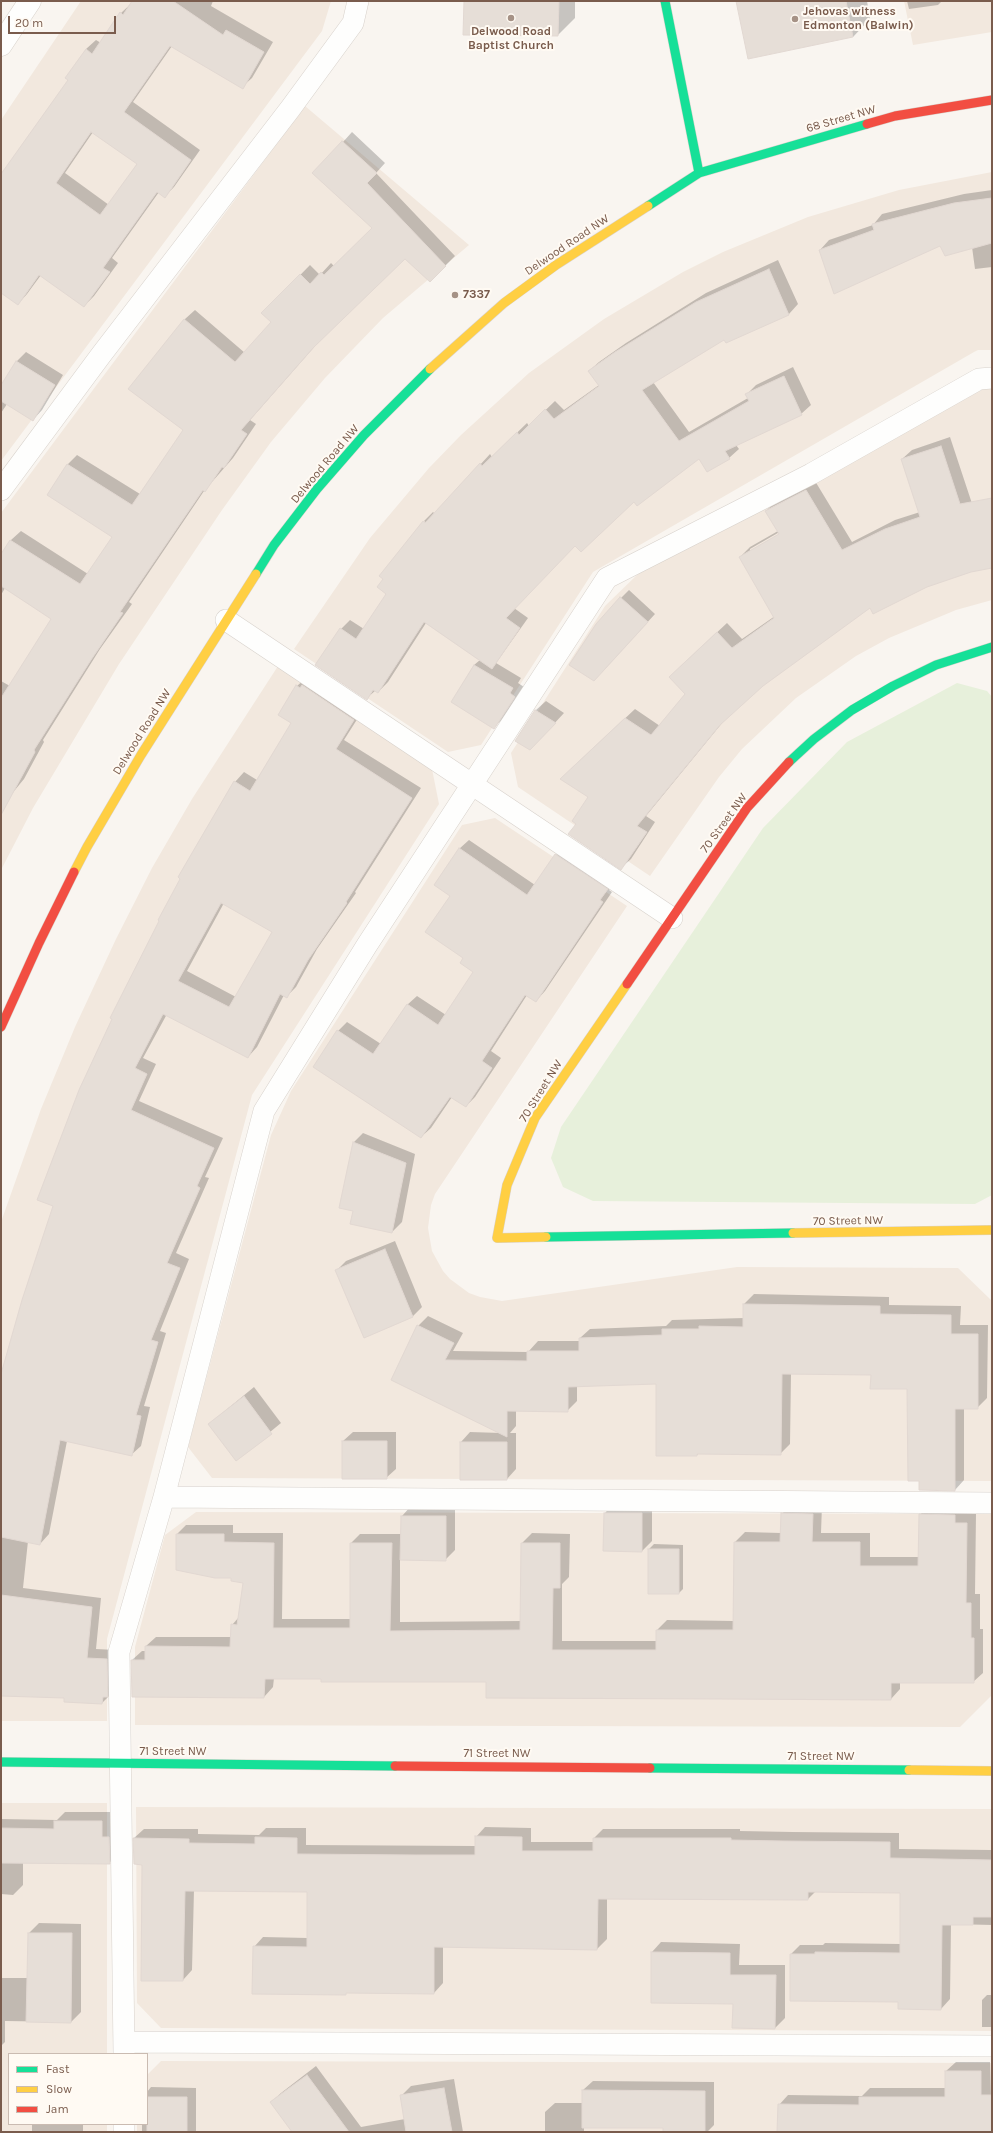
<!DOCTYPE html>
<style>
body{margin:0}
#map{position:relative;width:993px;height:2133px;overflow:hidden;background:#f9f5f0;font-family:Karla,sans-serif}
canvas{display:block}
.frame{position:absolute;inset:0;border:2px solid #7a5c4d;pointer-events:none}
.legend{position:absolute;left:8px;top:2053px;width:140px;height:72px;box-sizing:border-box;background:#fffaf3;border:1px solid #cabbb1;margin:0;padding:5px 7px;list-style:none;font-size:12px;color:#7a5c4d}
.legend li{display:flex;align-items:center;gap:8px;height:20px}
.legend b{width:20px;border:1px solid #cabbb1}
.scale{position:absolute;left:8px;top:16px;width:108px;height:18px;box-sizing:border-box;border:2px solid #7a5c4d;border-top:0;padding-left:5px;font-size:12px;line-height:14px;white-space:nowrap;color:#7a5c4d;-webkit-text-stroke:3px #fffaf3;paint-order:stroke}
</style>
<div id="map">
<canvas width="993" height="2133"></canvas>
<div class="frame"></div>
<ul class="legend">
<li><b style="height:5px;background:#16e098"></b>Fast</li>
<li><b style="height:5px;background:#ffcf43"></b>Slow</li>
<li><b style="height:5px;background:#f24e42"></b>Jam</li>
</ul>
<div class="scale">20 m</div>
</div>
<script>
const c = document.querySelector('canvas').getContext('2d');
c.lineJoin = 'round';
function fillPath(path, color) { c.fillStyle = color; c.fill(path, 'evenodd'); }
const poly = rows => new Path2D(rows.map(r => 'M' + r).join(''));
function trace(path, color, width, dash) { c.strokeStyle = color; c.lineWidth = width; c.lineCap = dash ? 'butt' : 'round'; c.setLineDash(dash || []); c.stroke(path); }
function label(font, color, halo, rows, align = 'center') {
  c.font = font + ' Karla,sans-serif'; c.lineWidth = 4; c.setLineDash([]); c.textBaseline = 'middle'; c.strokeStyle = halo; c.fillStyle = color; for (const [text, x, y, turn = 0] of rows) {
    c.save(); c.translate(x, y); c.rotate((+turn || 0) * Math.PI / 180); c.textAlign = isNaN(turn) ? turn : align; if (halo) c.strokeText(text, 0, 0); c.fillText(text, 0, 0); c.restore();
  }
}
const residential = poly([
 [81,1,331,1,322,31,1,461,1,120],
 [904,1,992,1,992,32,913,45],
 [305,106,469,245,383,318,325,378,271,442,222,510,119,664,33,808,1,870,1,513],
 [992,172,992,350,978,350,974,352,593,572,481,745,448,752,294,649,370,538,429,468,461,435,529,373,604,319,683,272,723,252,808,217,899,190],
 [992,378,992,600,956,610,889,638,856,656,796,698,742,749,719,777,650,876,518,787,511,753,605,606,639,573],
 [278,666,432,769,439,804,252,1095,107,1639,107,1721,1,1721,1,1222,41,1109,75,1027,116,939,152,868,192,799],
 [495,818,627,906,435,1194,431,1205,428,1228,432,1251,443,1271,450,1279,469,1293,480,1297,502,1301,737,1267,958,1268,991,1300,992,1481,212,1478,188,1447,271,1135,291,1091,462,825],
 [196,1512,992,1514,992,1695,960,1727,135,1725,135,1647,165,1535],
 [1,1803,107,1803,107,2054,9,2054,9,2124,107,2124,107,2132,1,2132],
 [136,1807,992,1809,992,2031,161,2028,137,2003],
 [161,2061,992,2063,992,2132,137,2132,137,2124,147,2124,147,2075]
]);
const green = poly([
 [957,683,987,691,992,697,992,1195,975,1204,593,1201,563,1187,551,1158,561,1127,763,828,847,742]
]);
const shadow = poly([
 [134,1,213,1,211,6,273,42,252,78,242,87,172,46,133,102,200,150,174,187,165,196,159,192,112,258,118,263,94,296,84,306,41,275,27,294,18,304,1,292,1,176,70,79,86,49,96,40,101,43,121,13],
 [93,132,138,163,109,205,65,173],
 [465,1,575,1,575,18,558,35],
 [737,1,867,1,870,19,853,37],
 [907,1,942,1,938,5,909,9],
 [352,132,385,163,376,173,455,256,430,281,405,257,322,338,250,420,256,424,233,458,204,491,129,602,132,604,100,649,43,740,44,742,24,779,1,807,1,681,10,686,52,619,5,588,1,595,1,556,11,540,21,531,88,574,114,537,49,495,68,464,77,455,140,494,184,430,130,389,185,319,195,310,245,353,273,322,263,313,310,265,320,275,331,263,334,266,373,228,343,142],
 [992,190,992,267,975,269,972,247,941,245,820,250,829,240,873,225,882,214,964,194],
 [778,260,798,304,789,314,726,342,724,338,653,382,689,432,748,398,747,394,756,385,793,367,811,405,801,414,736,445,739,449,729,458,699,458,634,501,575,545,514,608,528,618,496,663,521,678,518,683,524,687,504,718,494,727,452,702,474,665,480,660,426,623,388,682,378,692,376,690,367,698,341,629,350,620,364,629,387,594,423,522,430,525,424,521,433,512,435,514,490,454,492,457,527,423,529,426,555,401,564,410,599,385,589,371,599,362,626,343,706,293],
 [26,352,63,375,42,410,33,420,7,404,1,413,1,387,16,362],
 [950,437,990,558,870,606,762,685,727,717,646,816,655,822,631,859,621,868,577,824,590,797,571,769,635,709,660,726,686,694,680,667,727,623,742,639,775,616,740,557,750,547,778,531,766,511,776,501,815,481,852,542,895,520,920,512,902,459,912,450],
 [783,530,784,532,750,552,750,549],
 [629,590,655,614,602,672,621,598],
 [307,677,363,710,344,740,421,788,355,892,356,893,317,949,296,987,287,996,284,995,257,1047,248,1057,167,1014,143,1058,156,1064,139,1101,223,1138,205,1177,209,1178,176,1253,189,1259,160,1331,166,1333,144,1406,150,1407,141,1446,131,1455,67,1441,49,1534,40,1544,28,1541,23,1588,101,1598,96,1649,116,1650,112,1693,102,1703,65,1697,1,1695,1,1392,235,782,244,772,257,780,292,723,279,715,297,686],
 [224,903,274,932,236,997,187,971],
 [546,701,564,713,540,739,516,741,536,710],
 [469,840,535,885,556,855,565,845,616,880,609,890,612,892,545,991,536,1001,527,995,491,1051,501,1058,475,1097,466,1106,452,1097,431,1128,421,1137,338,1031,347,1022,381,1044,407,1005,417,996,446,1015,475,971,464,958,451,895,459,849],
 [363,1133,415,1154,402,1222,392,1232,354,1210,354,1142],
 [395,1241,422,1307,413,1316,337,1270,346,1261],
 [754,1294,889,1297,889,1305,961,1306,960,1325,988,1325,987,1398,977,1408,964,1408,964,1480,955,1490,908,1388,872,1374,791,1374,790,1444,780,1454,699,1453,697,1455,657,1383,577,1386,577,1401,567,1411,516,1410,516,1426,510,1433,516,1433,516,1469,507,1479,461,1442,470,1432,501,1433,392,1380,418,1326,428,1316,463,1333,453,1351,528,1352,538,1341,580,1341,580,1338,590,1329,666,1326,672,1320,744,1318,744,1304],
 [254,1387,281,1423,236,1460,209,1424],
 [353,1432,396,1432,396,1469,386,1478,343,1441],
 [614,1503,652,1504,652,1541,642,1551,604,1550,605,1513],
 [791,1504,822,1505,821,1533,870,1533,870,1557,919,1557,920,1515,929,1505,964,1506,964,1513,976,1514,975,1594,980,1594,980,1629,983,1629,983,1673,973,1682,900,1682,900,1689,891,1699,487,1681,322,1678,274,1678,273,1687,264,1697,132,1660,142,1651,146,1651,146,1646,156,1637,232,1637,232,1625,239,1617,245,1582,232,1577,177,1534,186,1525,233,1525,233,1533,283,1533,282,1619,351,1619,351,1543,360,1534,401,1534,402,1516,411,1506,455,1507,455,1550,445,1560,400,1559,400,1622,521,1621,522,1543,532,1533,570,1534,569,1577,562,1584,562,1641,657,1641,657,1630,667,1620,734,1621,735,1542,745,1532,781,1533,782,1514],
 [654,1544,683,1545,683,1589,679,1593,649,1549],
 [65,1812,112,1812,119,1854,109,1863,23,1863,23,1885,13,1895,1,1894,1,1819,57,1820],
 [485,1827,531,1828,531,1842,594,1842,594,1838,603,1829,740,1829,740,1831,793,1832,899,1833,899,1849,992,1850,992,1925,951,1924,950,1999,941,2009,899,2001,791,1954,800,1945,823,1945,825,1943,901,1944,901,1892,816,1891,808,1899,607,1898,607,1939,597,1949,443,1946,443,1983,434,1993,253,1993,254,1947,263,1937,308,1938,308,1891,194,1890,192,1970,183,1980,134,1838,144,1829,198,1829,198,1834,259,1835,266,1828,306,1828,306,1845,476,1846,476,1837],
 [39,1923,81,1924,81,2012,71,2022,5,2021,5,2042,1,2046,1,1978,29,1978,29,1933],
 [661,1942,740,1944,739,1965,785,1965,785,2018,775,2028,734,2003,652,2002,652,1952],
 [987,1995,992,1995,992,2027,982,2027,982,2000],
 [956,2062,990,2062,992,2132,778,2132,779,2105,788,2095,862,2096,870,2088,946,2088,946,2071],
 [316,2066,361,2127,405,2119,401,2096,411,2086,454,2079,463,2132,294,2132,271,2102,281,2093],
 [593,2081,714,2082,714,2125,707,2132,664,2132,664,2127,584,2127,584,2132,545,2132,545,2112,555,2103,583,2103,583,2090],
 [151,2087,196,2088,196,2132,142,2132,142,2124,147,2124,147,2092],
 [32,2124,83,2124,83,2132,32,2132]
]);
const building = poly([
 [132,1,173,1,223,35,226,30,264,52,243,89,170,46,124,112,191,160,165,198,157,192,103,268,110,272,84,307,39,275,18,305,1,293,1,174,68,80,65,78,86,49,92,54,120,12,123,15,132,1],
 [91,132,137,164,100,215,56,183,91,132],
 [464,1,559,1,558,36,463,35,464,1],
 [736,1,846,1,853,37,748,59,736,1],
 [342,141,377,173,367,183,446,266,430,282,405,259,314,347,241,430,247,434,224,468,222,467,205,492,203,490,120,612,123,613,91,660,34,750,35,752,1,815,1,698,51,619,1,586,1,554,10,540,80,584,112,537,47,495,67,464,132,505,183,430,128,389,184,319,235,362,271,322,261,313,300,274,310,284,321,272,324,275,372,228,312,173,342,141],
 [992,198,992,243,945,256,940,246,834,294,819,250,874,230,872,224,954,203,992,198],
 [769,269,789,315,726,343,724,340,642,390,679,441,749,401,745,394,784,376,802,415,725,451,730,459,707,472,699,459,637,506,634,502,581,552,575,546,506,618,520,628,492,669,424,622,378,693,373,690,367,700,315,665,340,628,356,639,386,594,377,587,383,579,379,576,423,521,425,523,480,463,482,466,517,432,519,435,545,409,554,419,599,386,588,371,615,352,696,302,769,269],
 [16,361,55,385,33,421,1,401,1,385,16,361],
 [941,446,960,504,992,498,992,568,971,572,927,587,873,614,870,608,763,686,720,725,637,826,647,832,621,870,568,834,576,824,572,821,588,797,560,779,625,718,651,735,685,694,669,677,717,632,732,648,774,618,739,557,779,534,765,511,806,490,842,550,885,529,920,517,901,459,941,446],
 [620,597,648,622,594,681,569,665,596,624,620,597],
 [474,665,513,688,510,693,515,697,494,729,451,702,474,665],
 [296,685,300,688,302,685,354,720,336,749,412,798,346,902,347,903,308,960,287,998,280,994,248,1058,163,1014,135,1068,147,1074,131,1110,214,1148,197,1186,200,1188,167,1263,180,1268,151,1340,158,1342,136,1415,141,1416,132,1456,60,1440,40,1545,1,1537,1,1374,22,1300,53,1206,37,1200,79,1090,112,1019,110,1018,159,921,158,920,180,879,178,877,234,781,250,791,291,723,278,715,296,685],
 [221,903,272,932,229,1007,178,981,221,903],
 [535,710,556,723,530,750,515,741,535,710],
 [459,848,527,895,555,854,608,889,600,900,603,902,536,1002,525,995,482,1061,492,1068,466,1107,450,1097,421,1138,313,1067,337,1030,373,1054,407,1004,438,1025,473,972,460,963,463,958,425,932,450,896,434,885,459,848],
 [353,1142,406,1163,392,1233,350,1224,353,1211,339,1208,353,1142],
 [385,1249,413,1317,364,1338,335,1270,385,1249],
 [743,1304,880,1306,880,1314,951,1315,951,1334,978,1334,978,1409,955,1409,955,1491,919,1490,919,1481,908,1481,907,1389,870,1389,871,1375,782,1374,781,1455,697,1454,697,1456,656,1456,656,1384,568,1387,568,1412,507,1411,507,1437,391,1380,417,1325,454,1343,445,1360,527,1361,527,1351,579,1351,579,1338,662,1335,662,1329,699,1329,699,1326,743,1327,743,1304],
 [244,1396,272,1434,236,1461,208,1424,244,1396],
 [342,1441,387,1441,387,1479,342,1479,342,1441],
 [460,1442,507,1442,507,1480,460,1480,460,1442],
 [604,1513,642,1513,642,1552,603,1551,604,1513],
 [781,1513,813,1514,812,1542,860,1542,860,1566,918,1566,919,1514,955,1515,955,1523,967,1523,966,1603,971,1603,971,1638,974,1638,974,1683,891,1683,891,1700,722,1699,486,1698,486,1682,321,1682,321,1679,265,1679,264,1698,132,1697,131,1660,145,1660,145,1646,230,1647,231,1624,237,1625,243,1583,231,1581,231,1578,215,1578,176,1570,176,1534,224,1534,224,1542,274,1543,273,1628,350,1628,350,1543,392,1543,390,1631,520,1630,521,1543,560,1543,560,1588,553,1588,552,1650,656,1650,656,1630,733,1630,734,1542,780,1542,781,1513],
 [401,1516,446,1516,446,1561,400,1560,401,1516],
 [648,1549,679,1549,679,1594,648,1594,648,1549],
 [1,1595,92,1607,87,1658,107,1659,108,1697,103,1697,102,1704,64,1702,64,1698,1,1696,1,1595],
 [54,1821,102,1821,102,1837,109,1837,110,1864,1,1863,1,1828,54,1829,54,1821],
 [475,1836,522,1837,522,1851,593,1851,593,1838,731,1838,731,1840,783,1841,890,1842,890,1858,992,1860,992,1917,973,1917,973,1925,942,1925,941,2010,898,2009,898,2002,790,2001,790,1954,815,1954,815,1952,900,1953,900,1893,808,1892,808,1900,598,1899,597,1950,434,1947,434,1994,346,1993,346,1995,252,1994,253,1946,307,1947,307,1892,185,1891,183,1981,141,1981,142,1865,134,1864,133,1838,189,1839,189,1843,255,1844,255,1837,297,1838,297,1854,417,1855,475,1855,475,1836],
 [28,1933,72,1933,71,2023,26,2022,28,1933],
 [651,1952,730,1953,730,1975,776,1975,775,2029,732,2028,733,2004,651,2003,651,1952],
 [945,2071,981,2071,981,2095,992,2095,992,2132,777,2132,778,2104,859,2105,859,2097,945,2097,945,2071],
 [307,2075,349,2132,292,2132,270,2102,307,2075],
 [444,2088,452,2132,406,2132,400,2095,444,2088],
 [582,2090,705,2091,705,2132,663,2132,663,2128,582,2128,582,2090],
 [147,2097,187,2097,187,2132,147,2132,147,2097]
]);
const lane = poly([
 [1,490,101,355,290,109,353,23,358,1],
 [226,620,672,918],
 [164,1497,264,1111,367,945,607,578,811,474,979,379,992,378],
 [124,2042,992,2046],
 [124,2054,119,1652,164,1497,992,1503],
 [124,2132,124,2124]
]);
const street = poly([
 [1,45,30,1]
]);
const fast = poly([
 [665,1,699,173],
 [648,206,699,173,867,124],
 [256,574,274,545,317,489,364,435,430,369],
 [789,762,814,739,852,710,893,686,936,665,992,647],
 [546,1237,793,1233],
 [1,1762,395,1766],
 [650,1768,909,1770]
]);
const slow = poly([
 [430,369,504,303,556,265,648,206],
 [74,872,87,847,141,755,256,574],
 [793,1233,992,1230],
 [546,1237,497,1238,507,1185,535,1118,627,984],
 [909,1770,992,1771]
]);
const jam = poly([
 [867,124,895,116,992,100],
 [627,984,747,808,789,762],
 [1,1027,39,943,74,872],
 [395,1766,650,1768]
]);
const markers = [
 [511,18,4,"#a69286"],
 [795,19,4,"#a69286"],
 [455,295,4,"#a69286"]
];
const poiNames = [
 ["Jehovas witness",803,12],
 ["Edmonton (Balwin)",803,26],
 ["Delwood Road",511,32,"center"],
 ["Baptist Church",511,46,"center"],
 ["7337",463,295]
];
const streetNames = [
 ["68 Street NW",841,119,-16],
 ["Delwood Road NW",567,245,-34],
 ["Delwood Road NW",325,464,-50],
 ["Delwood Road NW",142,732,-58],
 ["70 Street NW",724,823,-54],
 ["70 Street NW",541,1091,-58],
 ["70 Street NW",848,1221,-1],
 ["71 Street NW",173,1752],
 ["71 Street NW",497,1754],
 ["71 Street NW",821,1757]
];
fillPath(residential, '#f2e8de');
fillPath(green, '#e7f0db');
fillPath(shadow, '#0003');
fillPath(building, '#e6ded7');
trace(building, '#e2d8d2', 1);
trace(lane, '#d7d1cb', 22);
trace(street, '#d7d1cb', 23);
trace(fast, '#d9d2cb', 10);
trace(slow, '#d9d2cb', 10);
trace(jam, '#d9d2cb', 10);
trace(lane, '#fefefd', 21);
trace(street, '#fefefd', 22);
trace(fast, '#16e098', 9);
trace(slow, '#ffcf43', 9);
trace(jam, '#f24e42', 9);
for (const [x, y, r, color] of markers) { const dot = new Path2D(); dot.arc(x, y, r, 0, 2 * Math.PI); c.fillStyle = color; c.fill(dot); trace(dot, '#fffaf3', 1.5); }
label('bold 12px', '#7a5c4d', '#fffaf3', poiNames, 'left');
label('12px', '#7a5c4d', '#fffaf3', streetNames);
</script>
